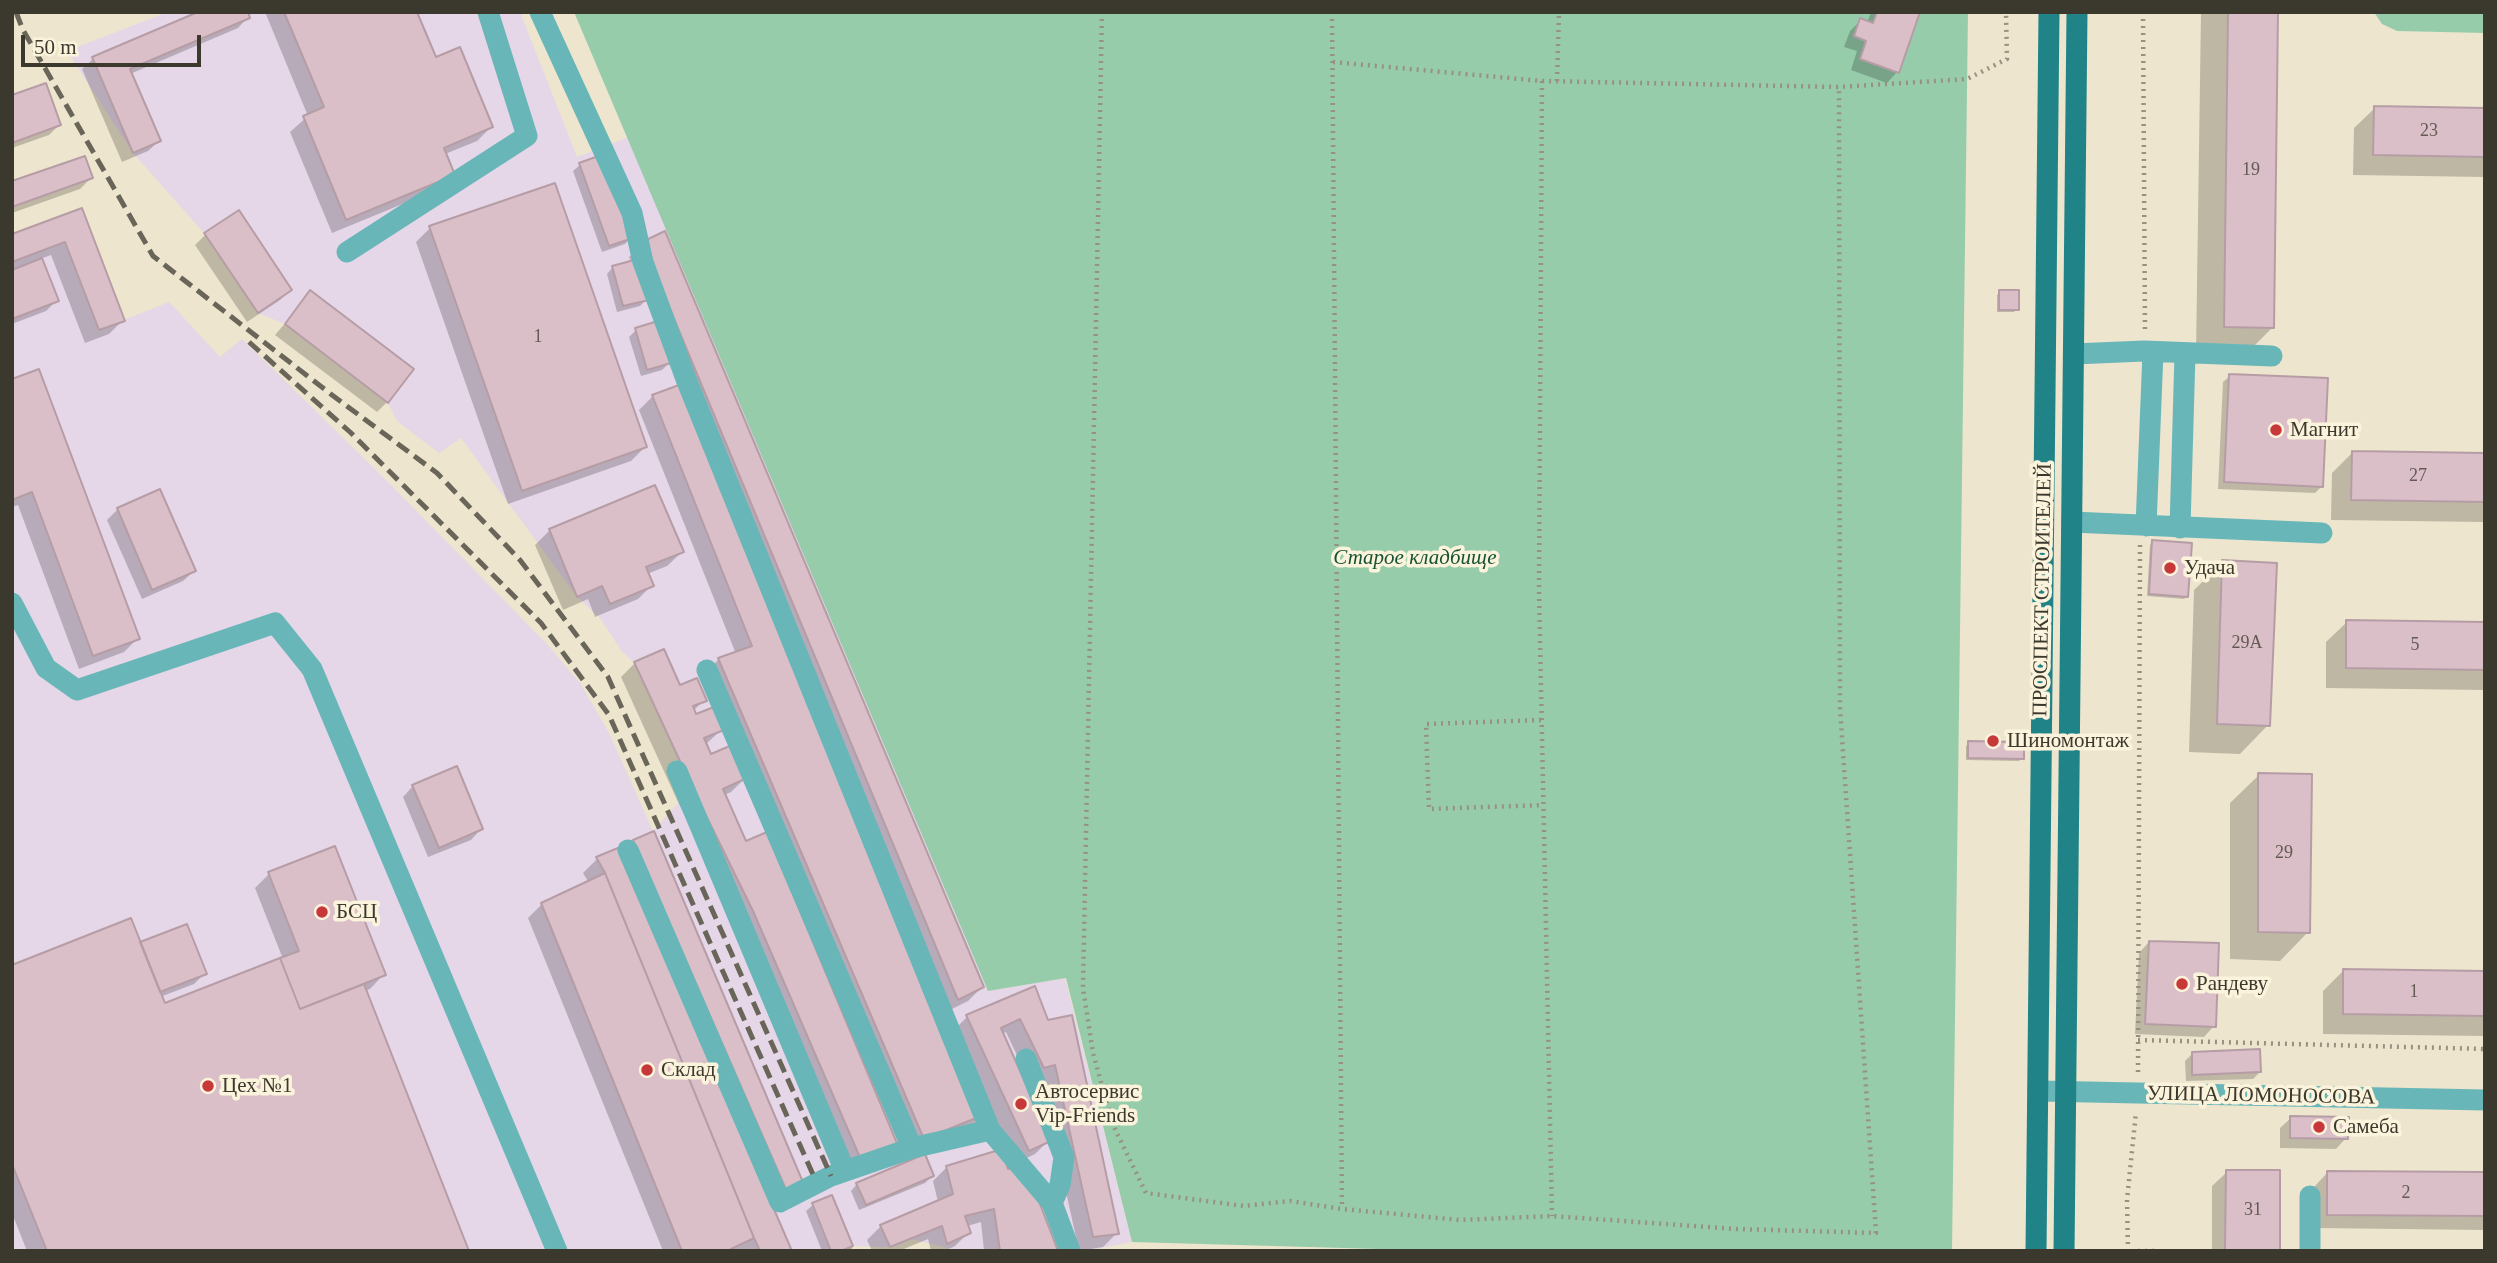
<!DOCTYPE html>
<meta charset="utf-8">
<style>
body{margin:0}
#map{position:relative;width:2497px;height:1263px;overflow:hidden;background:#ede5ce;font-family:Georgia,serif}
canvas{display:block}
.frame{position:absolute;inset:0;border:14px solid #3b382e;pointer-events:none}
.scale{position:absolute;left:21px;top:35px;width:180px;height:32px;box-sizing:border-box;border:4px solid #3b382e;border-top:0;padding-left:9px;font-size:21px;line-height:24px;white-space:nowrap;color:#3b382e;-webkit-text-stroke:5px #fbf3db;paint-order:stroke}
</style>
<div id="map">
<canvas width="2497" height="1263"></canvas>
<div class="frame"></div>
<div class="scale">50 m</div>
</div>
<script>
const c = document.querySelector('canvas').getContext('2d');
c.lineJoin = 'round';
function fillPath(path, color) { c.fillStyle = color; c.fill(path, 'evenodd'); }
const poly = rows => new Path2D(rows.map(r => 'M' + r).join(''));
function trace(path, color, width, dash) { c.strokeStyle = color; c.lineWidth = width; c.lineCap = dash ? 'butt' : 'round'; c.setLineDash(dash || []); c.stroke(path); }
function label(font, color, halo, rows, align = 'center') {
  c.font = font + ' Georgia,serif'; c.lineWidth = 7; c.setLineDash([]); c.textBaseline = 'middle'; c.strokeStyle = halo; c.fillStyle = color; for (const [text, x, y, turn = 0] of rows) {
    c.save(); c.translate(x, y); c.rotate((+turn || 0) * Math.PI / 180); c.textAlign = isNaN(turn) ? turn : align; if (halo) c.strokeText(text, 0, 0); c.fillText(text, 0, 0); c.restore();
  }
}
const industrial = poly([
 [168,12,520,12,577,157,629,137,988,991,1065,978,1132,1242,1085,1251,960,1251,911,1239,890,1247,853,1246,838,1251,12,1251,12,262,65,242,99,330,169,302,220,357,242,339,382,476,545,642,580,683,609,733,653,831,692,788,634,662,623,653,600,618,577,597,461,438,439,453,397,421,388,403,285,324,258,313,204,233,133,153,67,51]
]);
const green = poly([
 [574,12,1968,12,1952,1251,1449,1251,1132,1242,1066,978,988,991],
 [2374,12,2485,12,2485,33,2397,31,2382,24]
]);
const shadow = poly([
 [265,12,415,12,435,59,491,127,477,141,445,154,439,189,332,233,290,132,308,116],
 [1871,12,1916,12,1897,72,1887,83,1851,70,1857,51,1844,47,1850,31,1861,20,1867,23],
 [2201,12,2277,12,2272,328,2244,356,2196,355],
 [248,17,238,28,130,74,159,141,148,151,122,162,82,69,93,59],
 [12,97,59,125,49,135,12,148],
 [2375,108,2485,109,2485,177,2353,175,2354,128],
 [580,165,631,237,625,244,602,252,573,171],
 [91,178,80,189,12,213,12,183],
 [81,210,123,320,109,334,85,343,51,255,40,259,57,300,46,311,12,324,12,236],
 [430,228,645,447,631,461,508,504,416,242],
 [205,235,290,290,280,300,247,322,195,245],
 [643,243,982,987,968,1001,942,1014,984,1114,970,1128,909,1152,705,673,719,659,736,654,639,410,653,396,790,653,666,354,669,363,662,370,641,376,629,337,636,330,656,324,646,300,640,306,617,312,607,274,613,267,631,262,629,257],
 [2000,292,2017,309,2014,312,1997,312,1997,295],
 [311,293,387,402,377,412,275,335],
 [2230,376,2322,486,2315,493,2218,489,2223,382],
 [12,381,138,638,124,652,79,669,18,505,12,507],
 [2352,453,2485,455,2485,522,2331,520,2332,473],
 [654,487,682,552,667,566,647,574,652,585,638,599,595,617,588,599,563,610,535,545,550,530],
 [118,509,194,571,183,581,142,599,107,520],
 [2153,542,2187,596,2184,599,2147,596,2150,545],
 [2223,562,2268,725,2240,754,2189,752,2194,590],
 [2347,622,2485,624,2485,690,2326,688,2326,642],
 [635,663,704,700,693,711,696,716,722,729,705,745,710,756,745,778,731,792,724,795,745,843,897,1148,847,1175,740,925,678,802,621,677],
 [1969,743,2022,758,2019,761,1966,760,1966,746],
 [2259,775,2308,932,2280,961,2230,959,2230,803],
 [413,786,481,829,471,840,428,857,403,797],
 [617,850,771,1208,790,1251,663,1251,528,918,542,904,589,883,583,873,597,859],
 [269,874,384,974,370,989,364,991,467,1251,27,1251,12,1213,12,966,140,944,205,973,194,984,160,997,164,1006,283,959,255,888],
 [2149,942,2214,1026,2204,1037,2135,1034,2139,953],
 [2344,970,2485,973,2485,1036,2323,1034,2323,991],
 [1034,988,1117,1233,1103,1247,1079,1251,1041,1078,1029,1081,1006,1032,1002,1034,1049,1140,1035,1154,1014,1164,953,1031,967,1017],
 [2192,1054,2260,1072,2253,1079,2186,1081,2185,1061],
 [2291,1118,2346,1138,2336,1149,2280,1148,2280,1128],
 [947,1167,1007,1171,1056,1251,984,1251,981,1222,967,1226,969,1232,955,1246,945,1251,931,1251,928,1239,899,1251,872,1251,867,1240,881,1226,938,1202,933,1181],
 [2227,1172,2278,1251,2212,1251,2212,1186],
 [2328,1172,2485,1174,2485,1230,2314,1228,2314,1187],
 [932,1176,925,1183,859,1210,851,1191,857,1184],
 [831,1197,853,1251,822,1251,806,1211,813,1205]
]);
const building = poly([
 [198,12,248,12,250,18,130,69,161,141,133,153,92,57,198,12],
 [284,12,417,12,436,57,460,47,493,127,444,148,455,175,346,220,303,116,324,107,284,12],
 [1877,12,1920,12,1899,73,1860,59,1866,41,1854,36,1860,18,1873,23,1877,12],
 [2228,12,2278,12,2274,328,2224,327,2228,12],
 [46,83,61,125,12,143,12,95,46,83],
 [2374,106,2485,108,2485,157,2373,155,2374,106],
 [604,154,633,238,609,246,579,163,604,154],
 [85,156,93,178,12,207,12,181,85,156],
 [555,183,647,447,522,491,429,226,555,183],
 [82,208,125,321,99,330,65,242,12,262,12,234,82,208],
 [239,210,292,290,258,313,204,233,239,210],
 [665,231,984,987,958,1000,642,242,665,231],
 [42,258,59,301,12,319,12,270,42,258],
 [638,259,649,300,623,306,612,266,638,259],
 [310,290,414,369,388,403,285,324,310,290],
 [1999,290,2019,290,2019,310,1999,310,1999,290],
 [658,321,671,363,647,370,635,328,658,321],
 [39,369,140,639,93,656,32,492,12,500,12,379,39,369],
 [2229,374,2328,378,2323,487,2224,482,2229,374],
 [679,385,986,1114,924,1139,718,658,752,646,652,395,679,385],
 [2352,451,2485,453,2485,502,2351,500,2352,451],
 [655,485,684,552,646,567,654,586,610,604,602,586,577,597,549,529,655,485],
 [160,489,196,571,152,590,117,508,160,489],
 [2152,540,2192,543,2188,597,2149,594,2152,540],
 [2222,560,2277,563,2270,726,2217,724,2222,560],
 [2346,620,2485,622,2485,670,2346,668,2346,620],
 [664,649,680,685,697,678,707,701,693,706,696,714,714,707,724,730,704,738,711,754,732,745,747,778,723,789,746,841,767,832,899,1148,862,1162,753,911,692,787,634,662,664,649],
 [1968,741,2024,742,2024,759,1968,758,1968,741],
 [457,766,483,829,439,848,412,785,457,766],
 [2258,773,2312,774,2310,933,2258,932,2258,773],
 [654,831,805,1187,788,1194,633,840,654,831],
 [335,846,386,975,300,1009,280,958,299,951,268,872,335,846],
 [618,848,792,1251,760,1251,754,1238,605,873,596,857,618,848],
 [605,873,754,1238,727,1251,682,1251,541,903,605,873],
 [131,918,165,1003,280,958,300,1009,364,984,469,1251,47,1251,12,1164,12,965,131,918],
 [187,924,207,974,160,992,140,942,187,924],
 [2149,941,2219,943,2216,1027,2145,1024,2149,941],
 [2343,969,2485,971,2485,1016,2343,1014,2343,969],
 [1035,986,1048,1020,1072,1015,1119,1234,1093,1237,1055,1065,1044,1068,1020,1019,1001,1028,1051,1141,1029,1151,966,1015,1035,986],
 [2260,1049,2261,1072,2192,1075,2192,1052,2260,1049],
 [2290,1116,2349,1117,2348,1139,2290,1138,2290,1116],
 [1002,1149,1008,1169,1025,1165,1058,1251,1000,1251,994,1209,965,1216,971,1233,947,1244,942,1226,890,1247,880,1225,953,1194,946,1166,1002,1149],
 [925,1154,934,1176,866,1205,856,1183,925,1154],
 [2226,1170,2280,1170,2280,1251,2225,1251,2226,1170],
 [2327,1171,2485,1172,2485,1216,2327,1215,2327,1171],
 [832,1195,853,1246,841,1251,831,1251,812,1203,832,1195]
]);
const path = poly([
 [1102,12,1083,988,1093,1053,1113,1125,1146,1193,1244,1206,1290,1201,1342,1209,1460,1220,1552,1216,1736,1229,1876,1233,1840,708,1839,87],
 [1332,12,1342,1208],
 [2143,12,2145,330],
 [1333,62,1542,81,1839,87,1967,79,2007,59,2006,12],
 [1542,81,1539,591,1552,1216],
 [1557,81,1559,12],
 [1541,720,1426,724,1429,809,1543,805],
 [2138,1040,2485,1049],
 [2138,1072,2140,545],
 [2128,1251,2127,1200,2136,1112],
 [2138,1251,2157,1251]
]);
const minor = poly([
 [540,12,632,213,643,262,686,379,990,1130,1052,1203,1070,1251],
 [347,252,527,136,488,12],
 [2074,354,2144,351,2272,356],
 [2072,522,2322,533],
 [2146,526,2153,352],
 [2180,528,2185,353],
 [12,603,46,668,77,690,275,623,312,669,557,1251],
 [707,670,912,1148],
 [677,771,845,1171],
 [628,850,780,1202,831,1176,912,1148,990,1130],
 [1026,1059,1064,1157,1060,1185,1052,1203],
 [2038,1091,2485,1100],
 [2310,1251,2310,1196]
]);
const major = poly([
 [2036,1251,2049,12],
 [2064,1251,2077,12]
]);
const rail = poly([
 [16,12,23,30,153,256,332,395,437,473,520,560,608,677,831,1176],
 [249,342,350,432,541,623,609,715,815,1179]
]);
const markers = [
 [2276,430,7,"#c7383b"],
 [2170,568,7,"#c7383b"],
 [1993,741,7,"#c7383b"],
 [322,912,7,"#c7383b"],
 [2182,984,7,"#c7383b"],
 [647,1070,7,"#c7383b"],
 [208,1086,7,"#c7383b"],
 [1021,1104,7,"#c7383b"],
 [2319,1127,7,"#c7383b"]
];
const numberNames = [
 ["23",2429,131],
 ["19",2251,170],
 ["1",538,337],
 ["27",2418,476],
 ["29А",2247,643],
 ["5",2415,645],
 ["29",2284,853],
 ["1",2414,992],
 ["2",2406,1193],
 ["31",2253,1210]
];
const poiNames = [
 ["Магнит",2290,430],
 ["Удача",2184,568],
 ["Шиномонтаж",2007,741],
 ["БСЦ",336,912],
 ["Рандеву",2196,984],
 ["Склад",661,1070],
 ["Цех №1",222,1086],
 ["Автосервис",1035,1092],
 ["Vip-Friends",1035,1116],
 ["Самеба",2333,1127]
];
const parkNames = [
 ["Старое кладбище",1415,558]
];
const streetNames = [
 ["ПРОСПЕКТ СТРОИТЕЛЕЙ",2043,590,-89],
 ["УЛИЦА ЛОМОНОСОВА",2261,1096,1]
];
fillPath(industrial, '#e5d6e8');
fillPath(green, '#97ccab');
fillPath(shadow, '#0003');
fillPath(building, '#dabfc8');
trace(building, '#b69da5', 2);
trace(path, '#979180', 4.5, [2, 5]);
trace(minor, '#69b6b9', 21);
trace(major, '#1f8387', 21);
trace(rail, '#696558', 5, [14, 7]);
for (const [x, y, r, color] of markers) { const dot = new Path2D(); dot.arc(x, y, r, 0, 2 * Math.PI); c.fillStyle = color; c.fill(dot); trace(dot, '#fbf3db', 2.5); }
label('18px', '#635a54', null, numberNames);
label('21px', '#3b382e', '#fbf3db', poiNames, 'left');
label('italic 21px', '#135333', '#fbf3db', parkNames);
label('21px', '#3b382e', '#fbf3db', streetNames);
</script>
